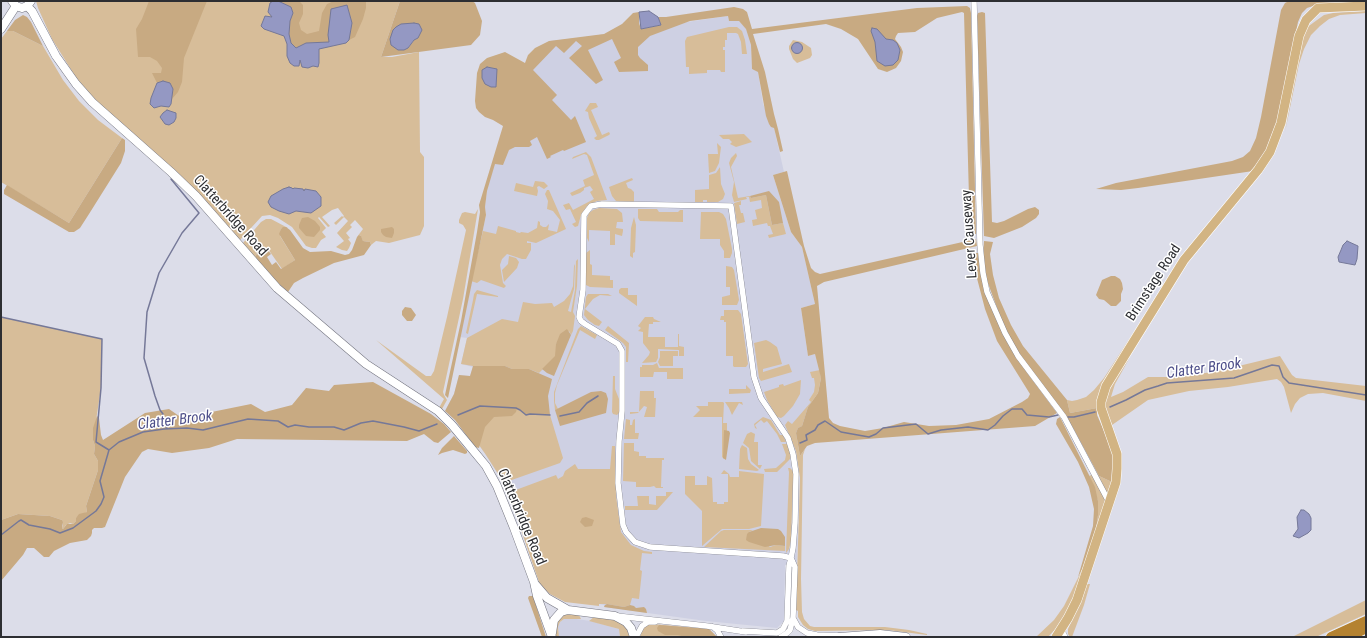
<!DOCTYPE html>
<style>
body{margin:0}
#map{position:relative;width:1367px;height:638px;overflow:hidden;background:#dcdde9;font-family:"Roboto Condensed",sans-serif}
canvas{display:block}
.frame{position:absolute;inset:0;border:2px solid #2d2e32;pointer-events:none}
</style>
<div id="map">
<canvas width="1367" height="638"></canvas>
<div class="frame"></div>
</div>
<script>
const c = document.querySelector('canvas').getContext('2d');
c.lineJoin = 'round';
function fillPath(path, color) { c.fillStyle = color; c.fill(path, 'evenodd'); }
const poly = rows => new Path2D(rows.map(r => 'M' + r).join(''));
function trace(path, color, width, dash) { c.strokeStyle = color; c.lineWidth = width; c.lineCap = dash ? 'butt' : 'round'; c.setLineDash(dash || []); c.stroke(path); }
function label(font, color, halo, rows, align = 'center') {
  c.font = font + ' "Roboto Condensed",sans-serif'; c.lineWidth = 3; c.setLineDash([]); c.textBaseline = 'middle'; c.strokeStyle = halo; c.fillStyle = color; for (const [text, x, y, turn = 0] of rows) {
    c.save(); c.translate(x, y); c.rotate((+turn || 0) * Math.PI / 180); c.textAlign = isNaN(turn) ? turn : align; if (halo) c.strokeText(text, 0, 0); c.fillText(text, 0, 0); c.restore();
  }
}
const built = poly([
 [728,16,729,21,739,21,746,28,751,45,752,69,758,71,763,104,774,128,784,172,773,175,791,232,802,247,815,304,801,308,808,356,815,354,821,378,796,440,800,456,800,466,797,565,785,565,784,621,777,628,706,621,604,607,604,605,599,604,599,606,516,493,500,477,486,455,470,433,445,411,454,394,459,375,470,376,473,367,461,364,467,338,460,337,486,215,485,207,488,183,526,68,549,41,578,38],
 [569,618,591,621,619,629,620,637,559,637,558,627,560,622,564,619]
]);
const green = poly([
 [36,1,400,1,381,57,392,57,419,52,420,152,424,157,424,226,420,235,389,243,376,241,371,245,370,242,363,241,360,235,357,237,363,229,355,220,350,225,352,227,346,233,350,238,348,239,351,243,349,248,347,251,342,250,336,247,344,241,337,233,348,221,344,217,336,225,334,223,342,216,343,217,344,216,338,208,332,210,322,217,330,226,328,227,319,217,318,218,326,228,322,232,326,237,321,240,316,248,312,248,306,246,292,227,278,218,270,215,262,216,240,240,188,183,94,100,75,76,52,39,38,8],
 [1366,11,1366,13,1340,15,1329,19,1320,26,1311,35,1304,49,1299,64,1285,132,1302,38,1306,28,1324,15,1333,13],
 [729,27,737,27,742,31,745,40,747,54,742,54,741,42,738,34,736,33,727,33,727,40,725,40,725,47,723,47,723,50,725,50,725,72,721,72,720,70,707,70,707,73,689,74,689,67,686,67,685,41,687,37],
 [7,31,13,31,43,46,63,80,79,101,98,120,122,138,69,223,1,182,1,39],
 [793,40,802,42,811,48,812,55,810,58,797,63,793,59,789,49,789,46],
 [590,103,596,103,598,107,591,110,602,135,609,132,610,134,609,135,599,140,596,140,594,138,597,136,589,118,588,112,585,111],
 [744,134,752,142,736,147,730,144,732,142,729,139,723,139,719,135],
 [717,143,721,147,719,163,715,171,709,173,708,154,718,154],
 [586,152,591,157,607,200,597,201,587,206,581,215,578,226,575,227,572,224,576,222,570,209,566,210,563,205,569,203,573,210,594,199,590,192,593,190,590,186,584,188,584,190,580,193,572,196,570,193,585,186,583,180,594,175,587,155,584,154,572,159,573,157],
 [736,153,737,156,731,167,738,198,750,196,751,198,766,195,772,225,783,223,786,234,769,238,768,235,773,234,770,226,768,226,767,223,753,226,752,220,757,219,755,210,762,208,761,200,750,202,749,197,746,197,747,199,734,202,732,195,734,182,729,163,731,158],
 [720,167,721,184,725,194,723,199,718,202,707,202,707,200,703,200,703,202,695,202,695,190,709,189,709,175,716,173],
 [632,178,633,180,626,183,628,188,631,189,634,192,634,201,633,203,619,202,616,201,612,196,609,187],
 [535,181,544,182,548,186,544,189,539,186,537,187,538,191,537,196,514,191,516,183,533,187],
 [547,190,549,190,566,229,536,243,527,241,527,243,531,243,531,250,526,259,522,259,507,254,502,259,500,265,503,283,506,286,504,288,481,280,477,283,471,281,483,231,496,234,498,226,516,231,516,232,520,233,521,232,528,233,537,228,538,221,540,222,540,225,543,227,546,227,549,224,548,230,557,232,560,220,553,211,547,209,548,201,545,194],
 [741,201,741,205,739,205,741,213,743,213,745,222,737,224,734,203],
 [599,208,617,209,622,213,623,222,617,222,616,228,623,229,623,231,622,236,615,234,615,245,610,245,610,231,589,230,589,242,587,238,587,218,589,213,593,210],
 [478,209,463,299,443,392,444,395,447,400,442,409,439,408,444,399,376,340,426,376,431,376,434,371,447,317,466,230,463,225,459,223,459,220,462,213,465,212,475,214],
 [638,209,657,209,659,212,678,212,680,210,683,210,683,222,640,221,638,218],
 [701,212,719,212,723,214,726,219,732,249,732,253,730,258,724,258,724,251,720,245,720,239,700,239],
 [634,217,636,225,635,252,633,253,633,258,630,256,631,228],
 [266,219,271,219,288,228,283,228,281,229,280,236,295,260,282,269,268,249,266,248,256,253,256,259,243,243,261,222],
 [590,250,590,264,592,265,592,275,610,276,610,280,613,280,613,288,590,287,586,285,586,253],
 [509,256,516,258,519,262,517,268,504,282,502,270,508,264],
 [578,259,577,286,573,312,575,316,573,331,571,335,569,331,556,344,556,356,539,373,529,369,512,369,505,366,473,366,461,364,467,338,502,319,518,322,523,302,535,304,552,303,554,307,564,301,570,294,573,286,574,266,575,264,574,289,568,311,571,312,575,290,576,261],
 [726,266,732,267,734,270,739,300,737,305,722,305,722,297,730,295,730,287,726,287],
 [621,288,628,288,628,295,637,295,637,306,619,293,619,290],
 [477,290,498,296,498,297,477,294,468,334,466,333,473,300,474,294],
 [588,294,608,294,612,296,600,295,593,299,585,309,602,322,599,326,595,325,588,320,584,315,586,297],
 [724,310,738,310,741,314,748,364,746,367,734,367,733,366,733,356,726,356,726,322,724,322,724,320,720,320,721,316,724,316],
 [1148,310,1149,310,1097,408,1070,413,1067,400,1072,401,1077,400,1086,397,1094,390,1104,378],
 [1,317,102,339,101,388,93,440,95,446,94,454,98,461,98,470,86,506,87,512,76,518,76,521,73,524,70,523,66,525,63,529,62,528,63,525,62,520,50,516,18,514,1,520],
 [645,317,653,317,654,319,661,322,653,322,653,324,649,324,648,337,665,337,665,347,678,347,678,334,679,334,679,346,684,347,684,356,679,356,679,350,658,349,658,358,656,362,642,363,649,355,650,352,643,343,643,332,638,331,641,328,638,326],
 [581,326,597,335,595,339,580,330,557,385,555,393,555,403,558,409,555,410,554,401,554,392,578,329],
 [608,326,629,343,628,362,626,362,626,347,623,343,605,330],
 [766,340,770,342,777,347,782,364,763,369,763,372,789,364,792,372,761,381,759,378,754,343],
 [660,351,678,351,678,356,673,356,673,366,660,366,658,362,660,357],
 [1280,356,1292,375,1296,378,1366,386,1366,401,1323,393,1308,394,1300,398,1295,404,1291,413,1284,387,1281,382,1277,379,1228,387,1189,391,1148,400,1112,425,1107,414,1105,401,1110,385,1130,357,1115,384,1111,397,1123,392,1148,377,1179,377,1218,371],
 [657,363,659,368,683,368,683,379,667,379,667,372,654,372,653,377,640,377,640,367,642,367,642,365,653,365],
 [820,370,821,378,818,393,808,407,802,426,798,428,796,433,800,456,805,449,803,455,801,579,802,612,804,619,810,626,814,627,885,627,909,630,927,634,927,635,888,630,815,631,808,629,803,625,798,617,798,611,796,610,800,478,796,451,785,425,788,421,792,424,811,402,809,400,814,392,815,385,814,378,812,378,810,372],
 [613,376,615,376,615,389,619,399,619,413,617,415,613,414,612,412],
 [801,380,800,394,793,406,784,416,781,418,777,417,767,400,764,392,779,387,779,385,783,384,784,386],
 [746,385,751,390,750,393,729,394,729,389,746,389],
 [640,391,654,391,654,398,656,398,655,417,644,417,647,407,644,406,638,413,630,414,630,412,639,412],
 [708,402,723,402,724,403,723,423,727,423,727,431,724,432,724,459,722,457,722,417,693,417,700,410,696,406,708,406],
 [725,402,742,402,743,405,739,403,732,415,729,408],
 [516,408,520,410,526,415,530,414,550,415,563,458,560,463,506,482,500,477,486,455,458,415],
 [763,417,771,420,780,435,783,435,786,442,781,442,777,434,767,421,764,423,761,420,755,425,757,429,755,428,754,424],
 [626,419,630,420,630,425,632,425,633,420,635,419,635,433,639,433,638,439,624,439],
 [751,432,755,434,754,442,758,442,758,465,762,465,760,469,751,461,749,448,743,443,747,434],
 [624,443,634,443,634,451,639,452,639,456,646,456,646,458,664,458,664,460,662,460,661,487,663,487,663,488,656,488,654,486,650,487,636,487,636,482,623,481],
 [782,444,787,444,791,456,790,459,777,472,765,472,764,469,776,468,785,460,786,455],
 [742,445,747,448,748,459,751,464,759,470,757,471,739,469,740,449],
 [612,446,615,446,616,496,621,532,631,545,644,551,652,552,652,554,642,553,640,570,642,571,639,599,632,598,630,605,624,607,607,604,599,604,599,606,565,602,550,594,542,587,539,582,510,498,513,491,556,475,558,479,563,476,565,471,575,464,578,469,610,469],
 [788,468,790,468,793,471,793,478,791,541,789,549,786,553,789,472],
 [724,470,729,474,730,477,739,477,739,471,764,474,761,526,749,529,722,529,702,546,702,511,685,494,685,476,695,476,695,485,707,485,707,476,712,478,713,502,717,502,717,504,724,504,724,502,728,502,728,474,721,474],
 [1097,473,1099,476,1112,482,1095,538,1098,515,1098,501,1089,476],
 [666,492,673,492,657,510,625,510,625,506,638,506,637,496,649,496,649,504,656,505,656,496,666,496],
 [724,530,753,530,749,532,770,547,776,545,785,546,785,551,704,547,721,531],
 [1089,556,1078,588,1061,623,1048,637,1036,637,1054,620,1064,606],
 [1087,584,1090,584,1084,605,1072,637,1070,637,1068,634,1068,629,1078,608],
 [1366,600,1366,614,1316,637,1292,637],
 [567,614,579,615,581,619,564,619,560,622,558,627,559,637,556,637,554,630,554,625,560,616],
 [594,617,616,619,626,627,631,637,620,637,619,629,589,621],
 [652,624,709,629,717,637,640,637,642,630,645,626]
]);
const forest = poly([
 [149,1,207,1,184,58,182,82,178,92,172,99,173,89,163,81,157,83,152,73,161,73,162,68,157,61,150,57,138,57,136,29,142,19],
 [278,1,299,1,303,5,303,14,299,23,301,30,307,34,319,31,322,13,327,4,334,1,366,1,366,8,363,19,355,37,349,40,352,23,347,5,329,42,306,43,296,48,291,43,289,34,290,21,293,13,291,7],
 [400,1,472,1,475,3,482,21,480,35,471,45,381,57],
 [390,39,414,40,408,48],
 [1289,1,1366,1,1366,3,1316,5,1307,8,1302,13,1298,22,1277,123,1264,156,1253,171,1138,188,1121,190,1096,189,1116,183,1232,161,1243,157,1250,151,1256,138,1261,117,1281,10,1285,3],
 [967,6,970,8,971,13,976,234,970,235,964,13,962,12,937,18,915,32,898,33,896,36,895,39,901,47,903,52,901,61,896,68,887,72,878,69,858,39,841,29,826,24,753,34,765,72,774,114,778,129,783,151,780,152,774,128,771,127,769,124,766,116,758,72,752,69,751,45,746,29,739,21,729,21,728,16,690,21,650,36,638,47,638,55,640,58,648,65,648,71,619,72,614,62,621,58,612,39,588,50,603,80,596,84,569,58,582,46,576,41,564,53,556,46,533,70,557,95,552,100,571,120,575,116,586,142,564,151,563,150,550,156,551,157,547,159,537,137,530,141,532,145,529,147,515,147,509,150,503,165,495,164,487,191,485,207,486,215,448,398,445,395,461,321,477,232,480,212,479,205,503,126,493,120,485,117,479,112,476,108,475,101,477,73,480,64,487,58,505,52,525,63,528,55,535,48,549,41,604,34,622,24,633,13,639,12,639,23,641,29,661,25,658,17,666,17,734,7,743,9,747,12,752,29,917,8],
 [982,12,985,13,992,222,997,223,1004,221,1028,209,1035,207,1039,210,1039,214,1036,218,1022,227,994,238,984,236,977,16,978,13],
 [23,15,27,17,31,22,43,46,13,31,7,31,4,35,15,20],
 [122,138,125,140,125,151,121,163,89,214,80,228,74,232,69,232,4,194,4,190,7,185,69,223],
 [787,171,804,246,811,268,815,272,820,274,976,239,977,246,824,282,817,286,829,418,833,423,840,426,865,431,883,428,904,422,929,426,956,425,989,419,1022,402,1028,398,1030,394,997,341,985,309,973,263,973,258,976,253,978,253,983,283,1008,344,1028,374,1057,413,1035,426,815,443,807,446,800,456,796,433,798,428,802,426,808,407,818,393,821,378,815,354,808,356,801,308,815,304,802,247,791,232,773,175],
 [769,191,779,202,783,223,772,225,766,195,751,198,750,196],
 [308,217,315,221,320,227,320,230,314,237,306,236,299,228,299,225,302,218],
 [283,227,286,227,290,230,303,248,310,252,331,251,345,255,349,254,352,250,357,237,359,235,361,236,363,241,370,242,371,245,364,255,334,263,303,278,294,283,288,292,271,277,256,259,256,256,257,251,266,248,271,254,267,257,272,265,276,262,281,269,295,260,279,234,281,229],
 [392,227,394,229,394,233,392,238,386,237,383,235,381,232,381,229],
 [984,241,993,242,990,254,993,275,999,298,1011,325,1023,346,1067,400,1070,413,1097,408,1097,415,1112,449,1114,465,1112,482,1099,476,1072,426,1024,361,1014,346,1002,321,986,278,983,257],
 [1111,276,1115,276,1120,279,1122,283,1123,289,1121,294,1121,301,1116,306,1111,306,1104,300,1099,299,1096,295,1102,280],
 [405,307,411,308,416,315,412,321,407,321,402,315,402,311],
 [567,329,571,335,554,376,547,373,542,369,555,356,556,344,560,334],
 [473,366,505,366,512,369,529,369,552,379,548,396,550,415,530,414,526,415,520,410,517,408,516,412,512,416,494,417,485,427,479,448,475,447,455,420,445,411,454,394,459,375,470,376],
 [373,382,431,414,444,424,451,432,438,443,434,442,424,434,407,441,237,439,209,448,172,453,148,449,142,452,125,477,105,527,102,528,94,528,92,530,92,533,91,536,87,540,70,543,54,551,49,557,44,557,34,548,27,548,23,555,1,581,1,520,18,514,50,516,62,520,63,522,62,528,63,529,67,524,73,524,76,521,76,518,79,514,87,512,86,506,98,470,98,461,94,454,95,446,93,440,93,428,97,416,99,418,101,435,103,440,145,413,169,409,182,418,251,404,265,412,292,405,306,388,329,391,334,385],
 [601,391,606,393,608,399,606,413,560,426,555,410,591,392],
 [1060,417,1095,487,1098,501,1098,515,1095,538,1089,556,1078,577,1093,526,1094,509,1089,487,1078,462,1056,424,1057,419],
 [724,430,729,431,730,433,726,460,723,458],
 [454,436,467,451,467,453,465,454,453,450,442,453,438,455,442,448],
 [586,517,594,520,592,526,585,527,580,522,582,518],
 [761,528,778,529,781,531,785,537,785,546,776,545,765,547,749,542,746,540,747,534,749,532],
 [529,596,533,596,546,637,542,637,528,598],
 [607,604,624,607,630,605,634,606,636,608,644,607,646,609,647,613,604,607,605,605],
 [659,625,709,629,717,637,685,637,678,635,665,635,658,631,657,628]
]);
const water = poly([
 [273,1,278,1,291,7,293,13,290,21,289,34,291,43,296,48,306,43,329,42,328,35,331,9,347,5,352,23,349,40,346,43,319,49,319,63,318,67,313,66,308,68,302,67,300,60,299,66,294,66,290,63,287,56,287,44,284,36,264,29,261,26,265,16,272,17,268,12,270,3,273,1],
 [649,11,658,17,661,25,641,29,639,12,649,11],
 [414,23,419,24,422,30,418,38,414,40,408,48,404,50,398,50,391,45,390,39,393,30,396,27,401,24,414,23],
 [872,28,877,29,886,39,893,40,897,43,900,50,898,60,893,65,885,66,877,61,875,42,871,31,872,28],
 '791.5 48a5.5 5.5 0 1 1 11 0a5.5 5.5 0 1 1-11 0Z',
 [487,67,497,69,496,87,491,87,485,84,482,78,482,70,487,67],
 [163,81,170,83,173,89,171,104,169,107,161,106,154,108,150,104,151,98,157,83,163,81],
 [167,110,176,113,176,118,174,122,169,125,165,124,160,117,163,113,167,110],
 [289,187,292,188,293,189,294,188,303,189,304,191,305,189,316,191,321,197,321,206,311,213,296,211,289,214,279,211,271,207,268,202,271,196,283,189,289,187],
 [1347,241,1358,246,1357,259,1355,265,1339,262,1338,257,1341,250,1343,245,1347,241],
 [1301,510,1304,510,1309,514,1311,518,1311,530,1308,533,1299,538,1293,536,1298,529,1297,517,1301,510]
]);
const stream = poly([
 [1,317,102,339,101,388,96,442,109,450],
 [1110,407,1126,400,1145,390,1158,386,1167,383,1234,378,1272,365,1279,366,1283,377,1289,383,1366,395],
 [458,415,480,406,516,408,520,410,526,415,530,414,550,415],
 [560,416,579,412,587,403,598,396],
 [1068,417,1074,417,1095,412],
 [167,428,161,419,163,414,160,410,155,396,144,358,147,312,159,273,182,233,199,213,171,179],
 [800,443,807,440,806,435,815,430,818,425,825,421,841,432,869,437,876,434,883,428,916,424,928,434,941,430,968,427,988,430,995,425,1003,416,1012,409,1022,409,1027,415,1049,417,1058,415],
 [1,535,19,521,21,520,29,525,50,529,60,533,73,528,96,511,101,504,104,497,100,481,109,450,119,442,143,432,164,429,187,428,203,430,248,419,278,421,288,427,295,425,309,427,334,427,344,430,361,423,373,421,404,427,419,431,437,424]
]);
const street = poly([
 [974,1,980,245,983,273,987,292,1005,333,1018,356,1064,417,1109,502],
 [617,616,707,626,746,632],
 [793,618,798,627,807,633,817,635,843,636],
 [713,627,717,630,721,637],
 [1061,629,1065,637],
 [743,631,777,633,783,629,787,621,789,566,791,558,793,548,795,523,796,474,793,454,788,438,761,398,754,377,731,206,602,204,591,206,584,215,583,290,579,317,581,321,585,324,618,344,622,351,622,411,619,441,618,483,623,525,626,532,635,542,650,547,783,556,791,558],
 [636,637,642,626,648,622,655,622],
 [781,637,787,633,790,630,793,618,795,567,791,558]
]);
const secondary = poly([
 [12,1,16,6,22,8,27,6,31,1],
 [27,6,32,11,56,56,76,84,92,102,171,172,196,196,277,288,366,364,438,411,452,425,467,443,486,466,497,486,514,528,534,582,537,596,552,637],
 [1,29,16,6],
 [535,584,547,598,568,610],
 [552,633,554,620,561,612,568,610,615,616,626,622,631,628,634,637],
 [839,637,880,634,906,637]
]);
const primary = poly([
 [1056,637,1068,618,1077,600,1116,482,1117,469,1117,454,1101,408,1101,402,1106,386,1184,260,1258,170,1270,152,1281,123,1299,36,1306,20,1318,8,1366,6]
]);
const highway = poly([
 [1331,637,1366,621],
 [1349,637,1366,628]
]);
const streetNames = [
 ["Clatterbridge Road",230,216,48],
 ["Lever Causeway",970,234,-94],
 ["Brimstage Road",1154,283,-57],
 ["Clatterbridge Road",521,517,67]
];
const waterNames = [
 ["Clatter Brook",1204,369,-8],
 ["Clatter Brook",175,421,-7]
];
fillPath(built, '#ced0e3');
fillPath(green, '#d7bd99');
fillPath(forest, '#c8aa82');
fillPath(water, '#9498c3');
trace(water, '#757898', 1);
trace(stream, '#757898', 1.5);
trace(street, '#747580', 6);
trace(secondary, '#747580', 9);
trace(primary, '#fff', 10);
trace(highway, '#fff', 11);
trace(street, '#fff', 5.5);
trace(secondary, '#fff', 8);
trace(primary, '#d2b483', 9);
trace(highway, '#b48231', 10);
label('14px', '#2d2e32', '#fff', streetNames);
label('italic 15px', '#4e4f8a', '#fff', waterNames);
</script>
